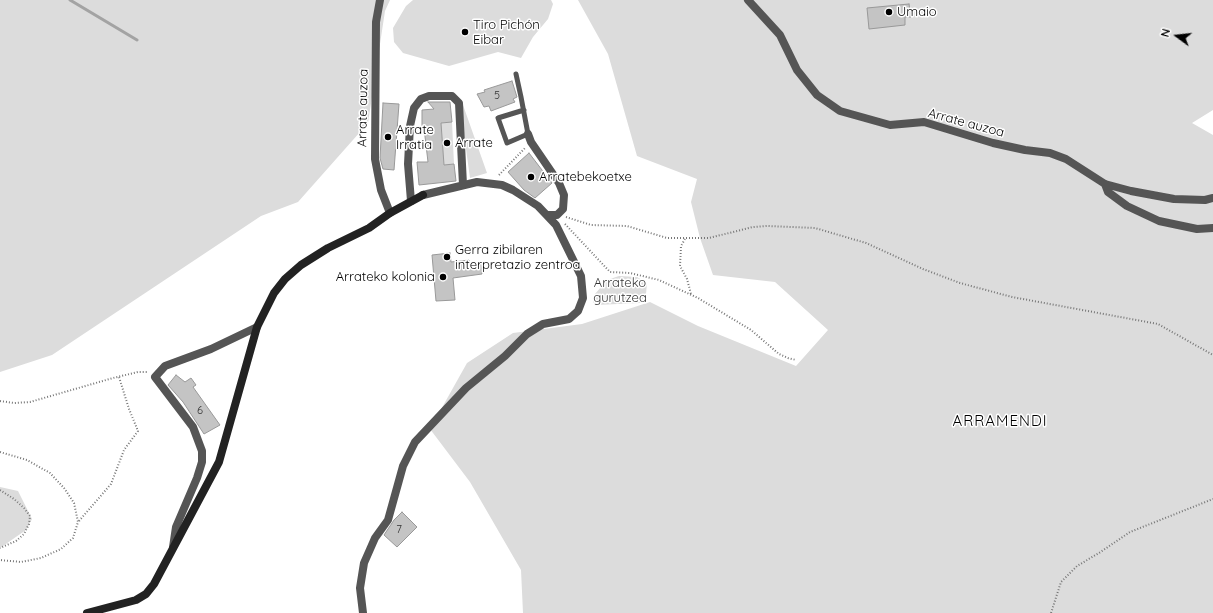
<!DOCTYPE html>
<meta charset="utf-8">
<style>
body{margin:0}
#map{position:relative;width:1213px;height:613px;overflow:hidden;background:#fff;font-family:Quicksand,sans-serif}
canvas{display:block}
.north{position:absolute;left:1157px;top:16px;width:40px;height:40px;-webkit-text-stroke:3px #fff;paint-order:stroke;rotate:285deg;font-size:11px;font-weight:700;line-height:16px;text-align:center;color:#000}
.north::after{content:'';display:block;margin:auto;width:14px;height:18px;background:#000;clip-path:polygon(50% 0,100% 100%,50% 72%,0 100%)}
</style>
<div id="map">
<canvas width="1213" height="613"></canvas>
<div class="north">N</div>
</div>
<script>
const c = document.querySelector('canvas').getContext('2d');
c.lineJoin = 'round';
function fillPath(path, color) { c.fillStyle = color; c.fill(path, 'evenodd'); }
const poly = rows => new Path2D(rows.map(r => 'M' + r).join(''));
function trace(path, color, width, dash) { c.strokeStyle = color; c.lineWidth = width; c.lineCap = dash ? 'butt' : 'round'; c.setLineDash(dash || []); c.stroke(path); }
function label(font, color, halo, rows, align = 'center') {
  c.font = font + ' Quicksand,sans-serif'; c.lineWidth = 3; c.setLineDash([]); c.textBaseline = 'middle'; c.strokeStyle = halo; c.fillStyle = color; for (const [text, x, y, turn = 0] of rows) {
    c.save(); c.translate(x, y); c.rotate((+turn || 0) * Math.PI / 180); c.textAlign = isNaN(turn) ? turn : align; if (halo) c.strokeText(text, 0, 0); c.fillText(text, 0, 0); c.restore();
  }
}
const green = poly([
 [0,0,390,0,385,11,368,123,298,202,261,216,52,355,0,372],
 [413,0,551,0,553,4,548,19,533,37,521,58,498,52,449,66,403,53,394,42,393,28,406,6],
 [578,0,1213,0,1213,110,1192,123,1213,135,1213,613,523,613,521,570,470,482,430,429,467,363,513,333,582,324,650,302,698,326,796,366,828,330,775,282,713,275,700,238,691,202,697,179,637,156,608,54],
 [460,105,463,105,487,173,470,178],
 [452,122,454,164,444,165,441,123],
 [619,276,637,277,647,283,646,294,640,303,596,305,593,302,595,294,607,280],
 [0,487,18,491,32,519,26,530,0,548]
]);
const stream = poly([
 [70,0,137,40]
]);
const building = poly([
 [909,4,911,17,905,17,905,25,869,29,867,8,909,4],
 [512,81,517,97,513,99,515,102,491,111,489,106,484,107,477,94,485,92,484,90,512,81],
 [428,102,450,102,452,122,441,123,444,165,454,164,456,181,419,185,417,162,428,162,424,128,422,128,422,110,434,109,428,102],
 [383,103,399,104,394,170,383,169,380,158,383,103],
 [529,153,552,183,535,198,524,190,508,172,529,153],
 [450,253,451,262,469,260,470,265,481,264,482,274,453,278,455,300,436,301,432,255,450,253],
 [176,375,185,382,191,378,196,385,193,387,220,425,204,434,183,402,168,385,176,375],
 [402,512,417,527,397,547,384,535,394,520,402,512]
]);
const path = poly([
 [499,175,525,148],
 [566,217,591,225,627,226,667,238,709,238,753,227,767,226,815,228,866,243,923,269,960,283,1012,297,1158,324,1213,355],
 [565,224,610,272,630,273,659,280,698,298,751,330,779,354,788,358,796,360],
 [685,239,681,246,680,266,687,279,691,294],
 [0,401,14,403,30,402,113,378,138,372,147,372],
 [0,452,27,460,50,473,64,488,74,503,78,522,73,538,61,549,41,558,21,562,0,560],
 [0,490,14,499,24,508,30,516,29,524,24,534,16,541,0,548],
 [79,521,111,484,124,450,138,431,129,409,119,377],
 [1051,613,1061,582,1077,566,1099,553,1130,532,1213,499]
]);
const lane = poly([
 [516,74,521,97,528,134,507,143,498,118,524,110]
]);
const street = poly([
 [380,0,376,22,375,159,381,190,390,213],
 [748,0,780,35,797,70,817,95,840,111,890,125,924,122,993,143,1025,150,1050,153,1066,159,1105,184,1131,191,1174,199,1205,200,1213,198],
 [528,134,531,142,559,183,564,195,563,209,557,215,548,215],
 [1105,184,1108,192,1127,206,1159,221,1197,229,1213,228],
 [411,201,408,164,410,126,414,108,421,99,429,96,452,96,459,103,463,185],
 [173,547,176,527,197,478,202,462,202,451,193,427,155,377,165,366,211,349,257,327],
 [363,613,360,588,364,563,375,538,388,520,403,466,415,442,466,388,505,356,527,334,543,324,569,319,578,311,583,298,581,276,556,225,538,206,513,190,502,185,477,182,423,195]
]);
const secondary = poly([
 [87,613,136,600,146,594,154,584,219,462,257,327,274,293,285,279,301,265,328,248,369,228,390,213,423,195]
]);
const markers = [
 [889,12,4,"#000"],
 [465,32,4,"#000"],
 [388,137,4,"#000"],
 [447,143,4,"#000"],
 [531,177,4,"#000"],
 [447,257,4,"#000"],
 [443,277,4,"#000"]
];
const numberNames = [
 ["5",497,96],
 ["6",200,411],
 ["7",399,530]
];
const poiNames = [
 ["Umaio",897,12],
 ["Tiro Pichón",473,25],
 ["Eibar",473,40],
 ["Arrate",396,130],
 ["Irratia",396,145],
 ["Arrate",455,143],
 ["Arratebekoetxe",539,177],
 ["Gerra zibilaren",455,250],
 ["interpretazio zentroa",455,265],
 ["Arrateko kolonia",435,277,"right"]
];
const streetNames = [
 ["Arrate auzoa",363,108,-89],
 ["Arrate auzoa",966,123,15]
];
const parkNames = [
 ["Arrateko",620,283],
 ["gurutzea",620,298]
];
const quarterNames = [
 ["ARRAMENDI",1000,421]
];
fillPath(green, '#dcdcdc');
trace(stream, '#a3a3a3', 3);
fillPath(building, '#c4c4c4');
trace(building, '#999', 1);
trace(path, '#777', 2, [1, 2]);
trace(lane, '#555', 5);
trace(street, '#555', 8);
trace(secondary, '#222', 8);
for (const [x, y, r, color] of markers) { const dot = new Path2D(); dot.arc(x, y, r, 0, 2 * Math.PI); c.fillStyle = color; c.fill(dot); trace(dot, '#fff', 1.5); }
label('11px', '#313131', null, numberNames);
label('13px', '#000', '#fff', poiNames, 'left');
label('13px', '#000', '#fff', streetNames);
label('13px', '#333', '#fff', parkNames);
c.letterSpacing = '1px';
label('15px', '#000', '#fff', quarterNames);
c.letterSpacing = '0px';
</script>
